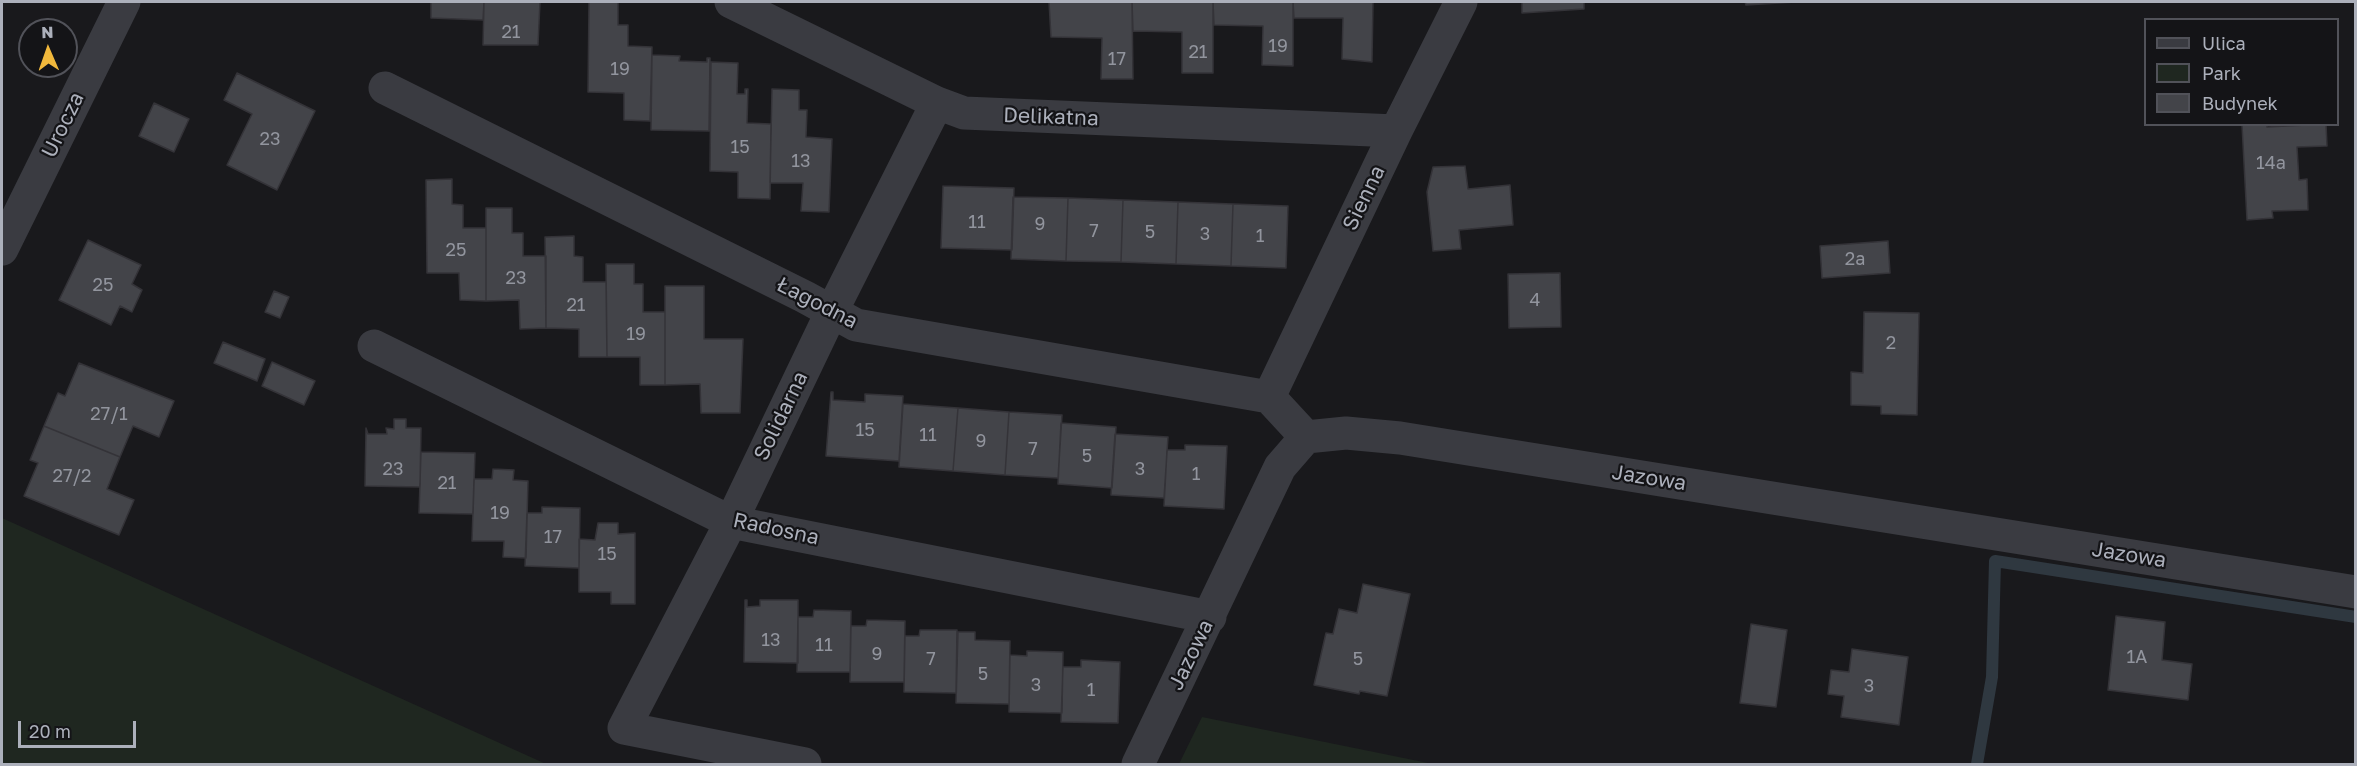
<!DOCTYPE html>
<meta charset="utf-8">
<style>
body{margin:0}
#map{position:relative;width:2357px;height:766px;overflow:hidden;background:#19191c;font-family:"Golos Text",sans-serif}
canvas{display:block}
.frame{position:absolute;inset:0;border:3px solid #acb0bb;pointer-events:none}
.legend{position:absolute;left:2144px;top:18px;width:195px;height:108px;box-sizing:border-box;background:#141417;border:2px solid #515259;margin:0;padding:8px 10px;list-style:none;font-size:18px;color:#acb0bb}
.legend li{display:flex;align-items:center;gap:12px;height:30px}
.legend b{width:30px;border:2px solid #515259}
.north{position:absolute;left:18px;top:18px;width:60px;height:60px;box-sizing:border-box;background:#141417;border:2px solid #515259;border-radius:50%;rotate:358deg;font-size:16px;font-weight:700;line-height:24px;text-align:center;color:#acb0bb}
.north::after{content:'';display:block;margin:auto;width:21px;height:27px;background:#f1b83c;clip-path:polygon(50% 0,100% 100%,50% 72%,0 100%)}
.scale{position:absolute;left:18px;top:721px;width:118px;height:27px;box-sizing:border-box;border:3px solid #acb0bb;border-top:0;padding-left:8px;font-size:18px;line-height:21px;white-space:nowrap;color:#acb0bb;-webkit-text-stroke:4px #141417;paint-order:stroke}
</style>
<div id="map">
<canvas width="2357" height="766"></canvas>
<div class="frame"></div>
<ul class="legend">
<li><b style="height:8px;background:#3a3b41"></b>Ulica</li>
<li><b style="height:16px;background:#1f2720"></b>Park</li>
<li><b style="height:16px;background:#434449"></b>Budynek</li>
</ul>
<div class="north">N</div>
<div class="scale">20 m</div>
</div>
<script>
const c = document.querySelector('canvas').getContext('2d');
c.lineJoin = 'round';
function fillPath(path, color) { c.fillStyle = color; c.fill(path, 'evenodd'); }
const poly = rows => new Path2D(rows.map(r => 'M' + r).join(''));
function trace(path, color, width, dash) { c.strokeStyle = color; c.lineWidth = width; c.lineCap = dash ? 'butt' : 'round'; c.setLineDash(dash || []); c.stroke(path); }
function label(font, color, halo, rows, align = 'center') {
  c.font = font + ' "Golos Text",sans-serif'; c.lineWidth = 4.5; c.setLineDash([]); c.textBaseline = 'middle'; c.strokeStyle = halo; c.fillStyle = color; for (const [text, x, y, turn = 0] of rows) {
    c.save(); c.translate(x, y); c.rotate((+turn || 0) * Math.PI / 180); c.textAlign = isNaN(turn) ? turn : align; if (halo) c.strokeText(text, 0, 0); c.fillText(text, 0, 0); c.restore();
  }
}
const green = poly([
 [2,518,546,764,2,764],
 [1202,717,1433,764,1179,764]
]);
const stream = poly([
 [1977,764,1992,677,1995,561,2356,617]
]);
const building = poly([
 [431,2,484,2,483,20,431,18,431,2],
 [484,2,540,2,538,45,483,45,484,2],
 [589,2,618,2,618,25,628,25,628,46,652,47,650,121,624,120,624,93,588,92,589,2],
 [1049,2,1132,2,1133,79,1101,79,1102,38,1051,37,1049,2],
 [1132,2,1213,2,1213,73,1182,73,1182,32,1133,31,1132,2],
 [1213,2,1293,2,1293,66,1262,65,1263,26,1214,25,1213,2],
 [1293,2,1373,2,1372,62,1342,59,1343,18,1294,18,1293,2],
 [1522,2,1584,2,1584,9,1522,13,1522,2],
 [1745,2,1796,2,1746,5,1745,2],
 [652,55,680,56,679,61,707,62,707,58,710,58,709,131,651,130,652,55],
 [711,62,738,63,737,94,745,94,745,89,748,89,747,123,771,124,770,199,738,198,738,172,710,171,711,62],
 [237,73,315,111,277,190,227,165,252,114,224,100,237,73],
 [772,89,799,90,799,110,807,110,806,137,832,139,829,212,801,211,803,183,770,183,772,89],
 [154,103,189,119,174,152,139,136,154,103],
 [2267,124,2267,127,2326,124,2327,146,2297,147,2299,180,2307,179,2308,210,2272,211,2273,218,2247,220,2242,125,2267,124],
 [1465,166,1468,189,1510,185,1513,225,1459,230,1461,249,1433,251,1427,192,1433,167,1465,166],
 [452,179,452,204,463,205,463,228,486,228,486,301,460,300,459,273,427,273,426,180,452,179],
 [943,186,1014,188,1012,250,941,248,943,186],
 [1013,197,1068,198,1066,261,1011,259,1013,197],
 [1068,198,1123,200,1121,262,1066,261,1068,198],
 [1123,200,1178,202,1176,264,1121,262,1123,200],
 [1178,202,1233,204,1231,266,1176,264,1178,202],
 [1233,204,1288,206,1286,268,1231,266,1233,204],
 [486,208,512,208,512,233,523,233,523,256,546,256,546,328,520,329,519,300,486,301,486,208],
 [574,236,574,256,583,257,583,282,606,282,607,357,579,357,579,329,546,328,545,237,574,236],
 [88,240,141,265,132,284,142,290,132,312,120,306,111,325,59,300,88,240],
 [1888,241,1890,273,1822,278,1820,246,1888,241],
 [606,264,634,264,634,284,643,284,643,312,665,312,665,385,640,385,640,357,607,357,606,264],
 [1560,273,1561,327,1509,328,1508,274,1560,273],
 [665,286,704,286,704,339,743,339,740,413,701,413,700,384,665,385,665,286],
 [274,291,289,297,280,318,265,312,274,291],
 [1864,312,1919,313,1917,415,1881,414,1881,406,1851,405,1851,372,1863,373,1864,312],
 [223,342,265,359,257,381,214,363,223,342],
 [272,362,315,381,304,405,262,386,272,362],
 [79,363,174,401,159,437,133,426,120,457,44,426,58,393,65,396,79,363],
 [831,392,833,392,833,400,865,402,865,394,903,396,899,461,826,456,831,392],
 [903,404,958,408,953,471,899,467,903,404],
 [958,408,1009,412,1005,475,953,471,958,408],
 [1009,412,1062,415,1058,478,1005,475,1009,412],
 [394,419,406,419,406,428,421,428,420,487,365,486,366,428,368,434,387,434,386,428,394,429,394,419],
 [1061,423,1116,427,1112,488,1058,484,1061,423],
 [44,426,120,457,107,489,134,500,119,535,24,496,38,463,30,460,44,426],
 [1115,434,1168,437,1164,498,1111,495,1115,434],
 [1185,445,1227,446,1224,509,1164,506,1167,450,1185,450,1185,445],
 [421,452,475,453,473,514,419,513,421,452],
 [493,469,514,470,513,480,528,481,526,558,503,557,504,541,472,541,474,479,492,479,493,469],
 [542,507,580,508,579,568,525,566,527,513,542,513,542,507],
 [598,523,618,523,618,534,635,533,635,604,611,604,611,592,579,592,579,539,595,540,598,523],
 [1363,584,1410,594,1387,696,1360,691,1359,694,1314,685,1326,633,1333,634,1339,609,1357,613,1363,584],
 [745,600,747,600,747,607,760,606,760,600,798,600,798,663,744,662,745,600],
 [814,610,851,611,850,672,797,672,798,617,813,617,814,610],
 [2116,616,2165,622,2162,660,2192,664,2188,700,2108,690,2116,616],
 [867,620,905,621,904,682,850,682,851,626,866,626,867,620],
 [1751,624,1787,630,1776,707,1740,703,1751,624],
 [920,630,957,630,956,693,904,692,905,636,919,636,920,630],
 [958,632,975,632,975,640,1010,641,1009,704,956,703,958,632],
 [1852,649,1908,657,1899,725,1841,717,1844,696,1828,694,1831,670,1849,672,1852,649],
 [1027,651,1063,652,1062,713,1009,712,1010,655,1027,656,1027,651],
 [1081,660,1120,662,1118,723,1061,722,1063,667,1081,667,1081,660]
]);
const minor = poly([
 [731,2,937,103,964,113,1396,131],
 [385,88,805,297,856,325,1269,397,1306,437],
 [2,249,124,2],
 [374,346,731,522,1210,617],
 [1269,397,1396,131,1461,2],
 [805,764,624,728,731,522,832,311,937,103],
 [1138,764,1280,467,1306,437,1346,433,1400,438,2356,592]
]);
const numberNames = [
 ["21",511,32],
 ["19",1278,46],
 ["21",1198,52],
 ["17",1117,59],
 ["19",620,69],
 ["23",270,139],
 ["15",740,147],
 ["13",801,161],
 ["14a",2271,163],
 ["11",977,222],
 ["9",1040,224],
 ["7",1094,231],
 ["5",1150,232],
 ["3",1205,234],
 ["1",1260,236],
 ["25",456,250],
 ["2a",1855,259],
 ["23",516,278],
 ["25",103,285],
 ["4",1535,300],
 ["21",576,305],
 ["19",636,334],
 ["2",1891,343],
 ["27/1",109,414],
 ["15",865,430],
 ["11",928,435],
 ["9",981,441],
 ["7",1033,449],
 ["5",1087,456],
 ["23",393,469],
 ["3",1140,469],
 ["1",1196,474],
 ["27/2",72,476],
 ["21",447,483],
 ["19",500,513],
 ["17",553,537],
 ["15",607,554],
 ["13",771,640],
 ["11",824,645],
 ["9",877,654],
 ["1A",2137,657],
 ["7",931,659],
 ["5",1358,659],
 ["5",983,674],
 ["3",1036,685],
 ["3",1869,686],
 ["1",1091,690]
];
const streetNames = [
 ["Delikatna",1051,117,2],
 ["Urocza",63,125,-64],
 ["Sienna",1364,198,-64],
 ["Łagodna",817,303,27],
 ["Solidarna",781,416,-64],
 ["Jazowa",1649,478,9],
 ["Radosna",776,529,12],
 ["Jazowa",2129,555,9],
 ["Jazowa",1191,655,-64]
];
fillPath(green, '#1f2720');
trace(stream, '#2f3840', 12);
fillPath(building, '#434449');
trace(building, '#343338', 1.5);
trace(minor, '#3a3b41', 33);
label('18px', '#92959e', null, numberNames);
label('21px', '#acb0bb', '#141417', streetNames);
</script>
